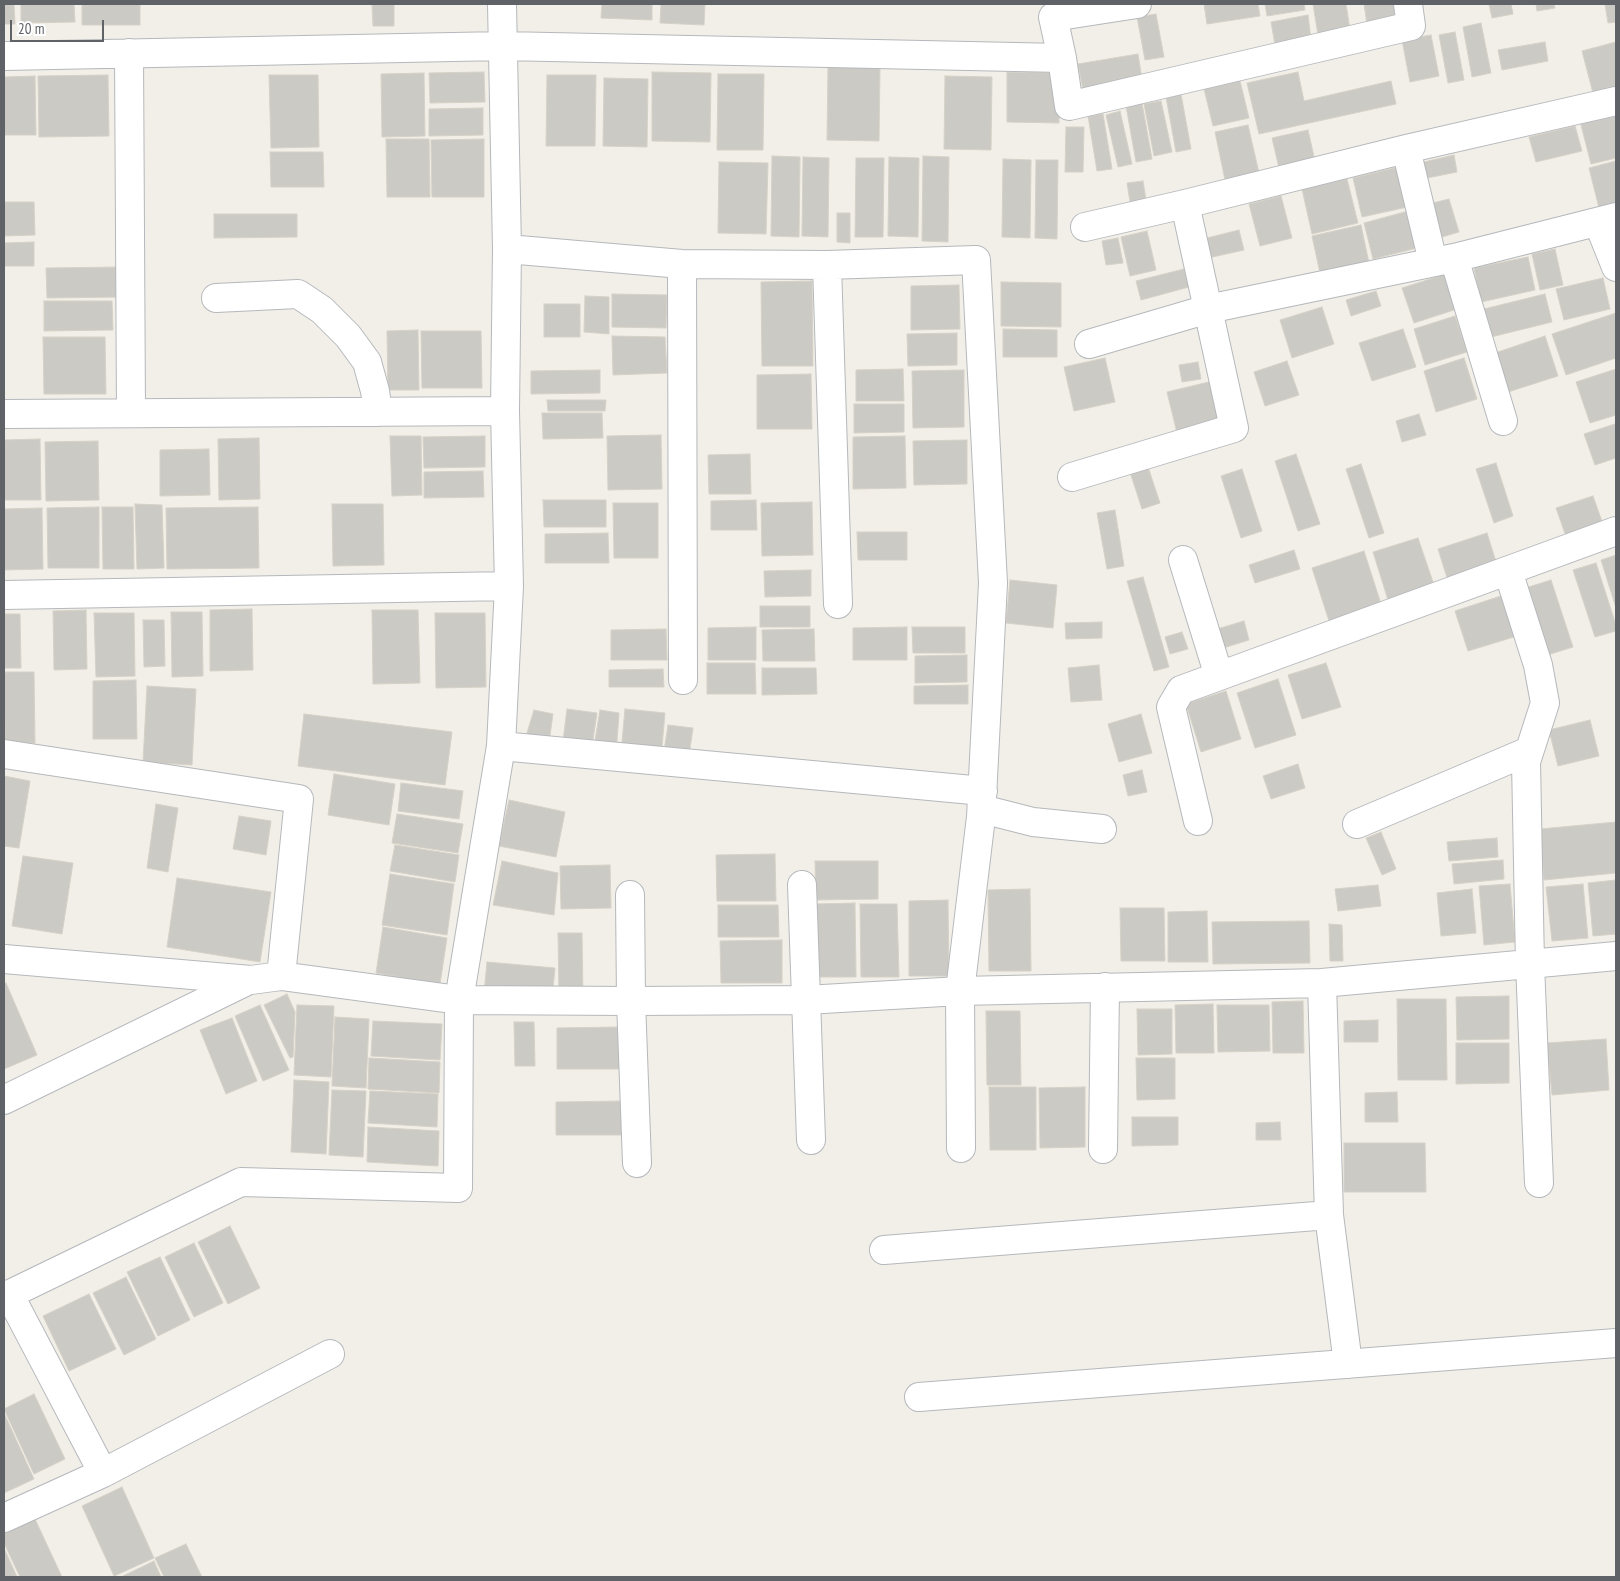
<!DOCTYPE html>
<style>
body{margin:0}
#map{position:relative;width:1620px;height:1581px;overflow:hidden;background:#f1efe8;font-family:"PT Sans Narrow",sans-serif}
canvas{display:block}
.frame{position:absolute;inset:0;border:5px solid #5f6368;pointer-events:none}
.scale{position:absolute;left:10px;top:20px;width:94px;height:22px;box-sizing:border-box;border:2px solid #5f6368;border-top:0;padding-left:6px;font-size:15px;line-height:18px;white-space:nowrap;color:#5f6368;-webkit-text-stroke:4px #fff;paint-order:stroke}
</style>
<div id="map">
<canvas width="1620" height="1581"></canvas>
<div class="frame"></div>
<div class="scale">20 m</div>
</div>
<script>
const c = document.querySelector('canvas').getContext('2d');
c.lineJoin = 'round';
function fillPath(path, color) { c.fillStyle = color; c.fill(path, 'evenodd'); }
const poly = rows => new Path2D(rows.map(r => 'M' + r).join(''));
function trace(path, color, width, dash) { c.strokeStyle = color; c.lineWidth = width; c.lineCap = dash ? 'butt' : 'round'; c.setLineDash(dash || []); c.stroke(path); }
const building = poly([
 [4,4,14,4,15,24,4,24,4,4],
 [21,4,74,4,75,22,21,23,21,4],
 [82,4,140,4,140,25,82,25,82,4],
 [372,4,394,4,394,26,373,26,372,4],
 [602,4,652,4,652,20,601,18,602,4],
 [661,4,705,4,704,25,660,23,661,4],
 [1204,4,1258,4,1260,16,1207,24,1204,4],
 [1265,4,1304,4,1305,10,1267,16,1265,4],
 [1313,4,1346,4,1350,30,1318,35,1313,4],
 [1364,4,1396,4,1399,19,1367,24,1364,4],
 [1489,4,1511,4,1513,14,1492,18,1489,4],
 [1536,4,1554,4,1555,8,1537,11,1536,4],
 [1605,4,1616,4,1616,22,1608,23,1605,4],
 [1156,14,1164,57,1145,60,1137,17,1156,14],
 [1308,15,1311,39,1275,45,1271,22,1308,15],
 [1481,23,1491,73,1472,77,1463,27,1481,23],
 [1455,32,1464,80,1448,83,1439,35,1455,32],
 [1431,35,1439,76,1410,82,1402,40,1431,35],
 [1545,42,1548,61,1502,70,1498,50,1545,42],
 [1616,42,1616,87,1593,93,1582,51,1616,42],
 [1138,54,1142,79,1083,89,1078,64,1138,54],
 [828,67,880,67,879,141,827,140,828,67],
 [484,72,485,102,430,103,429,73,484,72],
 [652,72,711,73,710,142,652,141,652,72],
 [1007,72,1059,73,1059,123,1007,122,1007,72],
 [1298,72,1304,101,1391,81,1396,104,1259,134,1247,83,1298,72],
 [424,73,425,136,382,137,381,74,424,73],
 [718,74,764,74,763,150,717,150,718,74],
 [108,75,109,136,39,137,38,76,108,75],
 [269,75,318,75,319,147,271,148,269,75],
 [547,75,596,75,595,146,546,146,547,75],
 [35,76,36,135,4,135,4,77,35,76],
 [945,76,992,77,991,150,944,149,945,76],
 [604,78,648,79,647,147,603,146,604,78],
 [1240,81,1249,118,1213,126,1204,89,1240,81],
 [1181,94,1191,149,1176,152,1166,97,1181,94],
 [1161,101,1172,152,1154,156,1144,104,1161,101],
 [1142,103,1152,159,1136,162,1126,106,1142,103],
 [483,108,483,135,429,136,429,109,483,108],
 [1120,111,1132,164,1118,167,1106,115,1120,111],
 [1616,112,1616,158,1591,164,1580,121,1616,112],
 [1103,114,1112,169,1097,171,1088,116,1103,114],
 [1248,125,1259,173,1225,180,1215,132,1248,125],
 [1575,126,1582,151,1536,162,1529,137,1575,126],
 [1066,127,1084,127,1083,172,1065,172,1066,127],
 [1308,130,1315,161,1279,168,1272,138,1308,130],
 [386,139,429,139,430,197,387,197,386,139],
 [484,139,484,197,432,197,431,140,484,139],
 [270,152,323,152,324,187,271,187,270,152],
 [1454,155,1457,172,1427,178,1424,162,1454,155],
 [772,156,800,157,799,237,771,236,772,156],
 [923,156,949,157,948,242,922,241,923,156],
 [803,157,829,158,828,237,802,236,803,157],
 [889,157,919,158,918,237,888,236,889,157],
 [856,158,884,158,883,237,855,237,856,158],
 [1003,159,1031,160,1030,238,1002,237,1003,159],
 [1036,160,1058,160,1057,239,1035,238,1036,160],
 [1616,161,1616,203,1599,208,1589,168,1616,161],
 [719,162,768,163,766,234,718,233,719,162],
 [1403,166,1412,206,1362,217,1353,178,1403,166],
 [1347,179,1358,223,1312,234,1302,189,1347,179],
 [1143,181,1147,206,1131,208,1127,183,1143,181],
 [1281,196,1292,238,1260,246,1249,204,1281,196],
 [1449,199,1459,232,1442,237,1433,203,1449,199],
 [4,202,34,202,35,235,4,236,4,202],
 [1412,210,1421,247,1373,259,1364,223,1412,210],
 [837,213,850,213,850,243,837,242,837,213],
 [214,214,297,214,297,237,214,238,214,214],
 [1361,225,1369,263,1320,273,1312,236,1361,225],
 [1239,230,1244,250,1208,258,1203,239,1239,230],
 [1147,231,1156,270,1130,276,1121,237,1147,231],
 [1118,238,1123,263,1106,265,1102,241,1118,238],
 [34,242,34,266,4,266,4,243,34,242],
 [1555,249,1563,285,1540,290,1532,254,1555,249],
 [1528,257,1535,290,1481,302,1474,268,1528,257],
 [120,267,120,297,47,298,46,268,120,267],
 [1184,269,1189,287,1141,300,1136,281,1184,269],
 [1449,273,1460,308,1414,323,1402,288,1449,273],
 [1603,278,1610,309,1564,320,1556,289,1603,278],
 [812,281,813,366,762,366,761,282,812,281],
 [1001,282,1061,283,1061,327,1001,326,1001,282],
 [959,285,960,329,911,330,911,286,959,285],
 [1376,291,1381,306,1351,316,1346,300,1376,291],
 [612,294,667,295,666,328,612,327,612,294],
 [1545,294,1552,322,1491,337,1484,309,1545,294],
 [585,296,609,297,609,334,584,332,585,296],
 [44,301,112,301,113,330,44,331,44,301],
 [544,304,580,304,580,337,544,337,544,304],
 [1322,307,1334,344,1292,358,1280,320,1322,307],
 [1616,313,1616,358,1566,375,1552,334,1616,313],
 [1455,316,1467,352,1425,365,1414,329,1455,316],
 [1003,329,1057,330,1057,357,1003,357,1003,329],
 [1403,329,1416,367,1372,381,1359,343,1403,329],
 [418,330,419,390,388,390,387,331,418,330],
 [421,331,481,331,482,388,422,388,421,331],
 [957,333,957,365,908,366,907,334,957,333],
 [612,336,665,337,667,373,613,375,612,336],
 [1545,336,1558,376,1508,392,1495,353,1545,336],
 [43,337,105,337,106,394,44,394,43,337],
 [1105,358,1115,402,1074,411,1064,367,1105,358],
 [1464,358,1477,399,1436,412,1424,371,1464,358],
 [1287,361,1299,395,1265,406,1254,372,1287,361],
 [1198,362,1201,379,1182,382,1179,365,1198,362],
 [903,369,904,401,856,401,856,370,903,369],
 [1616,369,1616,415,1590,423,1576,382,1616,369],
 [600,370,600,393,531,394,531,371,600,370],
 [964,370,964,427,913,428,912,371,964,370],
 [811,374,812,429,757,429,757,375,811,374],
 [1217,380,1227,421,1177,433,1167,392,1217,380],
 [547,400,606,400,605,411,548,411,547,400],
 [854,404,904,404,904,432,854,433,854,404],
 [542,413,602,413,603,438,543,439,542,413],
 [1419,414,1426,435,1402,442,1396,421,1419,414],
 [1615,424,1616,428,1616,458,1595,465,1584,434,1615,424],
 [661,435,662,489,608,490,607,436,661,435],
 [390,436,421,436,422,495,392,496,390,436],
 [485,436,485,467,424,468,423,437,485,436],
 [905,436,906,488,853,489,853,437,905,436],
 [259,438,260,499,219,500,218,439,259,438],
 [40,439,41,500,4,500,4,440,40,439],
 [967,440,967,484,914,485,913,441,967,440],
 [98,441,99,500,46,501,45,442,98,441],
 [209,449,210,495,160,496,160,450,209,449],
 [750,454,751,494,709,494,708,455,750,454],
 [1296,454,1320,524,1298,531,1275,461,1296,454],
 [1496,463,1513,516,1494,523,1476,469,1496,463],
 [1147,464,1160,503,1142,509,1129,469,1147,464],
 [1361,464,1384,533,1369,538,1346,469,1361,464],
 [1242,469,1262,531,1241,538,1221,476,1242,469],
 [483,471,484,497,424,498,424,472,483,471],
 [1593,496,1605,530,1568,542,1556,508,1593,496],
 [543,500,606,500,606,527,544,527,543,500],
 [756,500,757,530,711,530,711,501,756,500],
 [812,502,813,555,762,556,761,503,812,502],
 [613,503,658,503,658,558,614,558,613,503],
 [135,504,162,505,164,568,137,569,135,504],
 [332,504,383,504,384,565,333,566,332,504],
 [99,507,99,568,48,568,47,508,99,507],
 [102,507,133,507,134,569,103,569,102,507],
 [258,507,259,568,167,569,166,508,258,507],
 [42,508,43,569,4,570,4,509,42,508],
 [1115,510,1124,566,1107,569,1097,513,1115,510],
 [857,532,907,532,907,560,858,560,857,532],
 [608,533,609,563,545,563,545,534,608,533],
 [1487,533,1498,568,1449,584,1438,549,1487,533],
 [1418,538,1434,585,1388,600,1373,552,1418,538],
 [1294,550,1300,569,1255,583,1249,565,1294,550],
 [1364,551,1381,604,1329,621,1312,568,1364,551],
 [1616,555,1616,608,1601,560,1616,555],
 [1596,563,1616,625,1616,631,1595,637,1573,570,1596,563],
 [811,570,811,596,765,597,764,571,811,570],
 [1143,577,1169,667,1154,671,1127,581,1143,577],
 [1010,580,1057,585,1053,628,1006,623,1010,580],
 [1551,580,1573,647,1541,657,1519,590,1551,580],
 [1504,595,1517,636,1468,651,1455,611,1504,595],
 [760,606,810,606,810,627,760,627,760,606],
 [252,609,253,670,210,671,210,610,252,609],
 [86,610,87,669,54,670,53,611,86,610],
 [372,610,418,610,420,683,373,684,372,610],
 [171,612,202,612,203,676,172,677,171,612],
 [94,613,134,613,135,676,96,677,94,613],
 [435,613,485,613,486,687,436,688,435,613],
 [4,614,20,614,21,668,4,668,4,614],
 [143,620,164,620,165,666,144,667,143,620],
 [1244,621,1249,640,1220,649,1214,630,1244,621],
 [1102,622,1102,638,1066,639,1065,623,1102,622],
 [756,627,756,660,708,660,708,628,756,627],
 [907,627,907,660,853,660,853,628,907,627],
 [912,627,965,627,965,653,913,653,912,627],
 [666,629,667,660,611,660,611,630,666,629],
 [814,629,815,661,763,661,762,630,814,629],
 [1182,632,1188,649,1170,654,1165,637,1182,632],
 [967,655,967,682,915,683,915,656,967,655],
 [707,663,755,663,756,694,707,694,707,663],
 [1326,663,1341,707,1302,719,1288,675,1326,663],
 [1099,665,1102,700,1071,702,1068,668,1099,665],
 [762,668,816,668,817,694,762,695,762,668],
 [663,669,664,687,609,687,609,670,663,669],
 [4,672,34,672,35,743,5,743,4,672],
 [1278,679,1296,735,1255,748,1237,693,1278,679],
 [136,680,137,739,93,739,93,681,136,680],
 [968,685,968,704,914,704,914,686,968,685],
 [147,686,196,689,192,765,143,762,147,686],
 [1226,691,1241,739,1201,752,1186,704,1226,691],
 [567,709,597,713,591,753,562,749,567,709],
 [625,709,665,713,661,758,621,753,625,709],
 [534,710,553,714,548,749,523,746,534,710],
 [600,710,619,713,616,755,593,753,600,710],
 [304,714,452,732,445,785,298,766,304,714],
 [1141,714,1152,753,1119,762,1108,724,1141,714],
 [1590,720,1599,756,1558,766,1549,730,1590,720],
 [668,725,693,728,688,762,663,758,668,725],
 [1298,764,1305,788,1271,799,1263,776,1298,764],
 [1142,770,1147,792,1128,796,1123,775,1142,770],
 [334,774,395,784,389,825,328,815,334,774],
 [4,776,30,781,19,848,4,846,4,776],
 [401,783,463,791,459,819,398,811,401,783],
 [509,800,565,812,556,857,499,846,509,800],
 [156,804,178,808,168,872,147,868,156,804],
 [397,814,463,824,458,853,392,843,397,814],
 [239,816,271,821,266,855,233,849,239,816],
 [1616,822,1616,873,1544,880,1540,829,1616,822],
 [1381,832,1396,869,1382,875,1366,838,1381,832],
 [1497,838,1498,857,1449,861,1447,842,1497,838],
 [395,845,459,855,455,882,390,871,395,845],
 [775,854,776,901,717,901,716,855,775,854],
 [23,856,73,863,62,934,12,926,23,856],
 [1503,860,1504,879,1454,884,1452,864,1503,860],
 [502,861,558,873,554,915,493,905,502,861],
 [815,861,878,861,878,899,816,900,815,861],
 [610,865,611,908,561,909,560,866,610,865],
 [390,874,454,884,447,935,382,925,390,874],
 [177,878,271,892,260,962,167,947,177,878],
 [1616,880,1616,934,1593,936,1588,883,1616,880],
 [1510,884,1515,942,1484,945,1479,886,1510,884],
 [1583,884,1588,938,1552,941,1546,887,1583,884],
 [1378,885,1381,906,1338,911,1335,889,1378,885],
 [1030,889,1031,971,989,971,988,890,1030,889],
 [1472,889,1476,933,1441,936,1437,893,1472,889],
 [948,900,949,976,909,976,909,901,948,900],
 [855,903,856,977,816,977,815,904,855,903],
 [860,904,897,904,899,977,861,977,860,904],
 [718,905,778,905,779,937,718,937,718,905],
 [1120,908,1164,908,1165,961,1121,961,1120,908],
 [1207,911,1208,962,1168,962,1168,912,1207,911],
 [1309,921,1310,963,1213,964,1212,922,1309,921],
 [1329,924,1342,925,1343,961,1330,961,1329,924],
 [383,927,447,938,440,984,376,973,383,927],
 [558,933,582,933,583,998,559,998,558,933],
 [782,940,782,983,721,983,720,941,782,940],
 [487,962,555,968,552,999,484,993,487,962],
 [6,983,37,1055,4,1069,4,984,6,983],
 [287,994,295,1012,293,1057,290,1058,264,1005,287,994],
 [1509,996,1509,1039,1457,1040,1456,997,1509,996],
 [1397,999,1446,999,1447,1080,1398,1080,1397,999],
 [1303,1001,1304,1053,1273,1053,1272,1002,1303,1001],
 [1213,1004,1214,1053,1176,1053,1175,1005,1213,1004],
 [260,1005,289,1070,263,1081,235,1016,260,1005],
 [297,1005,334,1006,331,1077,294,1075,297,1005],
 [1217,1005,1269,1005,1270,1051,1218,1052,1217,1005],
 [1137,1009,1172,1009,1172,1054,1138,1055,1137,1009],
 [986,1011,1020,1011,1021,1085,987,1085,986,1011],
 [335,1017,369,1019,366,1088,332,1086,335,1017],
 [232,1018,257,1081,226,1094,200,1030,232,1018],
 [1378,1020,1378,1042,1344,1042,1344,1021,1378,1020],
 [373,1021,442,1024,440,1060,371,1056,373,1021],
 [514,1022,534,1022,535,1066,515,1066,514,1022],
 [619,1027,620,1069,557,1069,557,1028,619,1027],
 [1606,1039,1609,1090,1552,1095,1547,1043,1606,1039],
 [1456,1043,1509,1043,1509,1083,1456,1084,1456,1043],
 [369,1058,440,1062,439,1093,368,1089,369,1058],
 [1136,1058,1175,1058,1175,1099,1137,1100,1136,1058],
 [294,1080,329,1082,326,1154,291,1152,294,1080],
 [989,1087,1036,1087,1036,1150,990,1150,989,1087],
 [1085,1087,1085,1147,1040,1148,1039,1088,1085,1087],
 [332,1090,366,1091,363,1157,329,1155,332,1090],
 [370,1091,438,1094,437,1127,368,1123,370,1091],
 [1397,1092,1398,1122,1365,1122,1365,1093,1397,1092],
 [624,1101,624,1135,556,1135,556,1102,624,1101],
 [1132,1117,1178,1117,1178,1145,1132,1146,1132,1117],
 [1280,1122,1281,1140,1256,1140,1256,1123,1280,1122],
 [368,1127,439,1131,438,1166,367,1162,368,1127],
 [1344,1143,1425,1143,1426,1192,1344,1192,1344,1143],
 [230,1226,260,1288,228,1304,198,1242,230,1226],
 [194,1243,223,1303,194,1317,165,1257,194,1243],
 [160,1257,190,1320,158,1336,127,1272,160,1257],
 [126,1277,156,1339,124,1355,93,1293,126,1277],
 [89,1294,116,1349,69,1371,43,1316,89,1294],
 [34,1394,65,1459,34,1474,4,1409,34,1394],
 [4,1413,34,1479,4,1493,4,1413],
 [122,1487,154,1558,114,1576,82,1506,122,1487],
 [35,1519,62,1577,20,1577,4,1543,4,1534,35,1519],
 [186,1544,202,1577,164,1577,155,1558,186,1544],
 [4,1548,17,1577,4,1577,4,1548],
 [154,1561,161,1577,123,1577,123,1576,154,1561]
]);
const minor = poly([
 [129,53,131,413],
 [4,56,503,46,1062,58,1053,17,1137,4],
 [1062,58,1069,106,1411,26,1408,4],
 [1406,149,1433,262],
 [1598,222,1616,267],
 [1085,227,1185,204,1406,149,1616,101],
 [507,249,682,264,827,265,976,260,993,583,981,817,960,991,961,1148],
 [1454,258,1503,421],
 [682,264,683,680],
 [827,265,838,604],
 [216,298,298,294,322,310,348,336,367,362,375,391,378,412],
 [1089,344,1208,309,1454,258,1616,217],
 [4,414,505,411],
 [1072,477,1234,428,1185,204],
 [1183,560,1219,676],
 [1508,571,1538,665,1545,703,1526,762,1530,964,1539,1183],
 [4,595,509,586],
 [501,746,983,791],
 [4,754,299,799,281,976],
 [982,809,1033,822,1102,829],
 [1198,821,1171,707,1181,690,1616,531],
 [1357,824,1529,751],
 [802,885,811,1140],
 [630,895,631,1001,637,1163],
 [4,959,251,980,281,976,459,1000,631,1001,806,1000,960,991,1322,983,1616,956],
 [1322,983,1329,1215,1348,1364],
 [4,1100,249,980],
 [1103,1149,1105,987],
 [884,1250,1329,1215],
 [9,1294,103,1473],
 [4,1297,241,1182,458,1188,459,1000,501,746,509,586,505,411,507,249,502,4],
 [919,1397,1616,1343],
 [4,1518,103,1473,330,1354]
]);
fillPath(building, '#cccac5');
trace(building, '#d6d1c6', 1);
trace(minor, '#b5b8bc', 30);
trace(minor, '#fff', 28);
</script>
